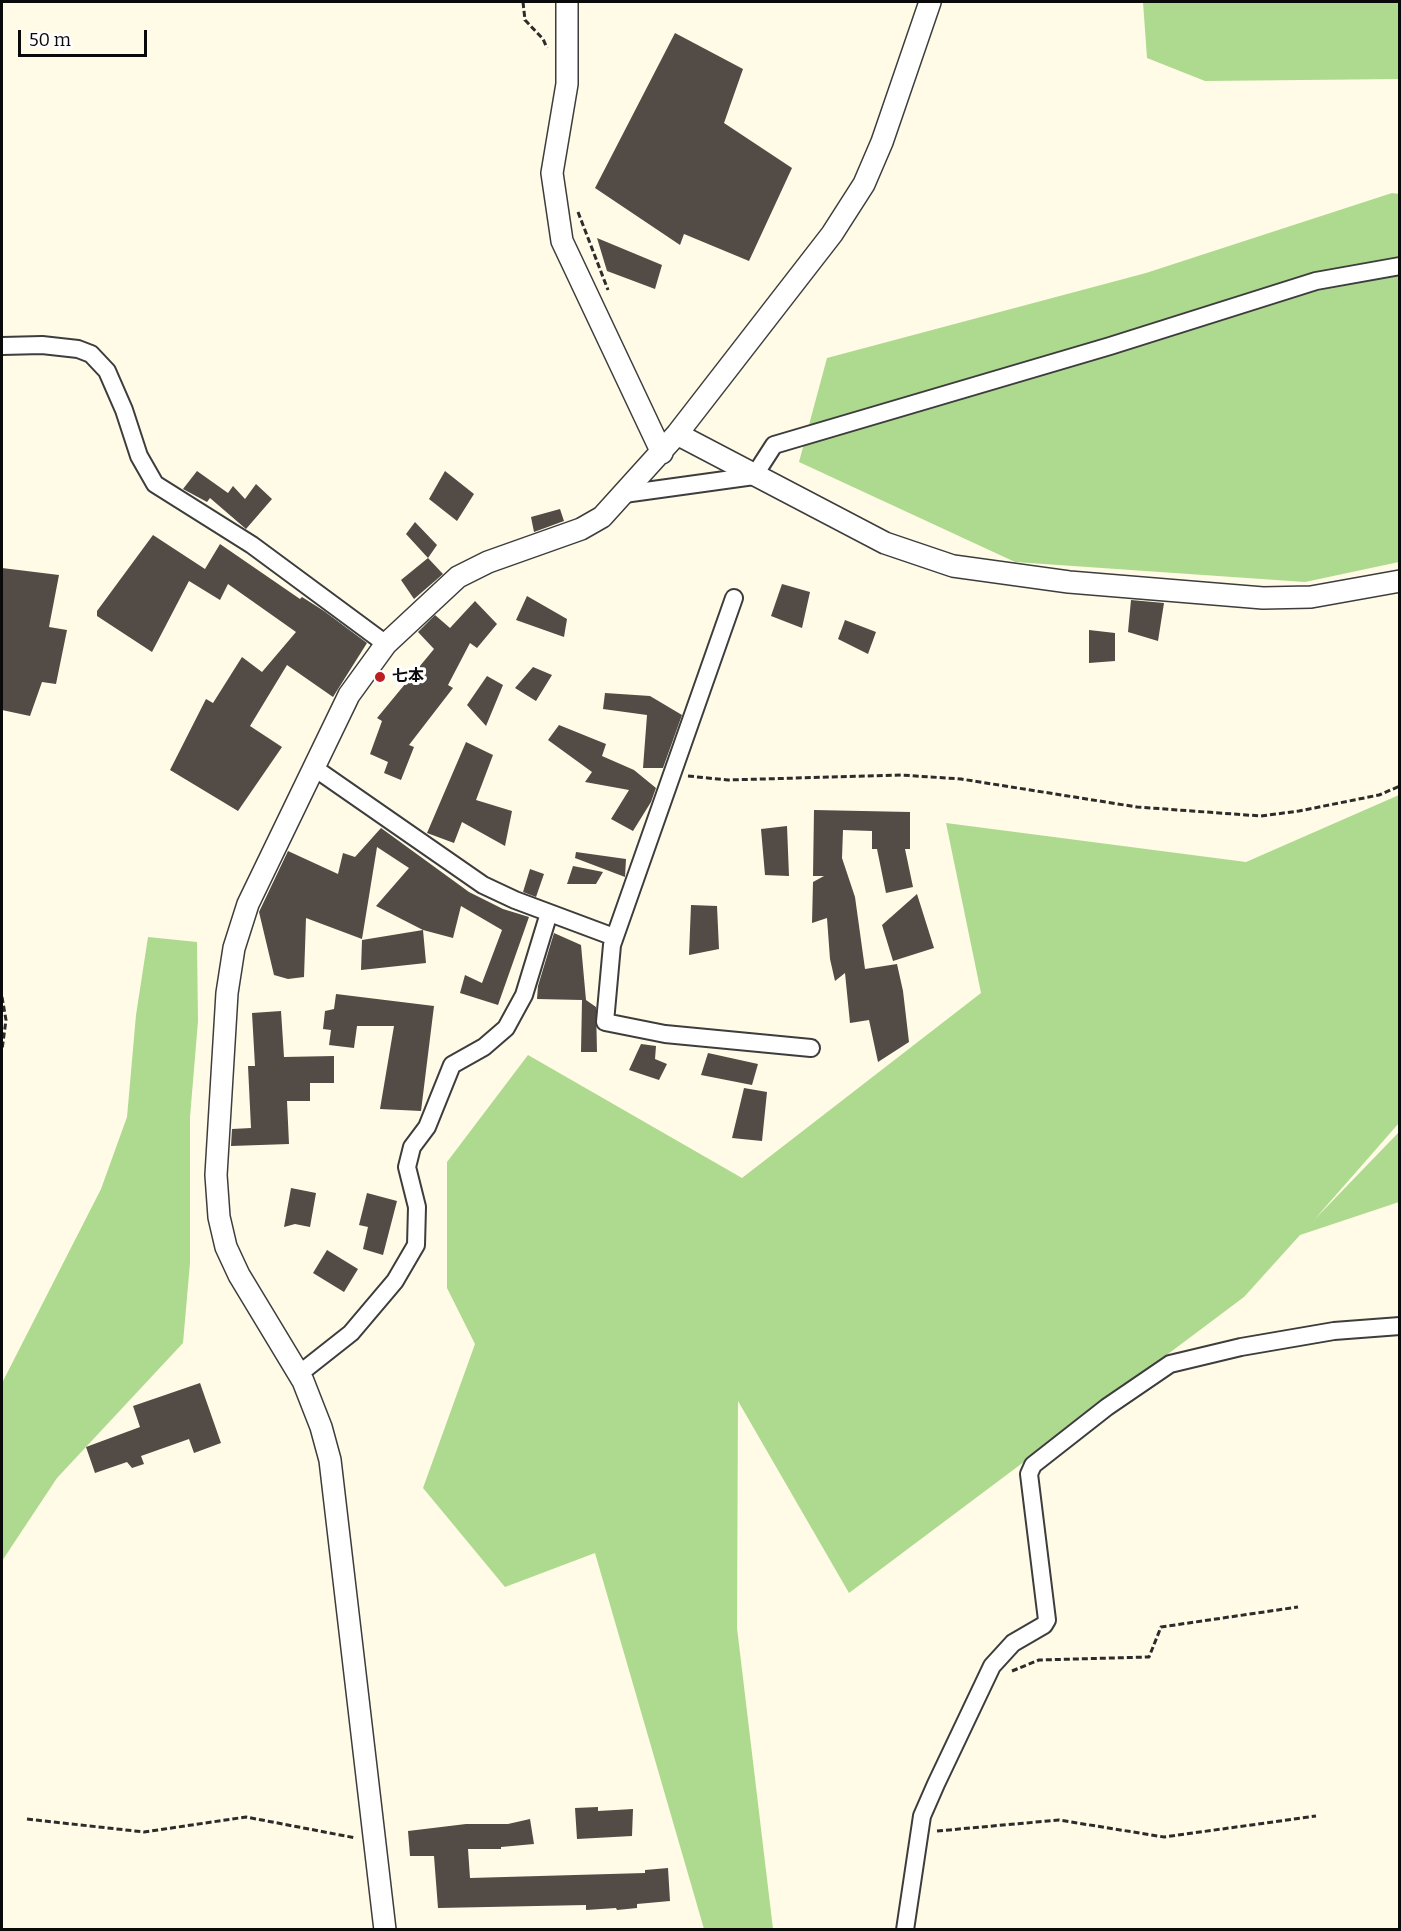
<!DOCTYPE html>
<meta charset="utf-8">
<style>
body{margin:0}
#map{position:relative;width:1401px;height:1931px;overflow:hidden;background:#fffbe6;font-family:Bitter,serif}
canvas{display:block}
.frame{position:absolute;inset:0;border:3px solid #0a0a0a;pointer-events:none}
.scale{position:absolute;left:18px;top:30px;width:129px;height:27px;box-sizing:border-box;border:3px solid #0a0a0a;border-top:0;padding-left:8px;font-size:18px;line-height:21px;white-space:nowrap;color:#0a0a0a;-webkit-text-stroke:4px #fff;paint-order:stroke}
</style>
<div id="map">
<canvas width="1401" height="1931"></canvas>
<div class="frame"></div>
<div class="scale">50 m</div>
</div>
<script>
const c = document.querySelector('canvas').getContext('2d');
c.lineJoin = 'round';
function fillPath(path, color) { c.fillStyle = color; c.fill(path, 'evenodd'); }
const poly = rows => new Path2D(rows.map(r => 'M' + r).join(''));
function trace(path, color, width, dash) { c.strokeStyle = color; c.lineWidth = width; c.lineCap = dash ? 'butt' : 'round'; c.setLineDash(dash || []); c.stroke(path); }
function label(font, color, halo, rows, align = 'center') {
  c.font = font + ' Bitter,"Noto Sans JP",serif'; c.lineWidth = 6; c.setLineDash([]); c.textBaseline = 'middle'; c.strokeStyle = halo; c.fillStyle = color; for (const [text, x, y, turn = 0] of rows) {
    c.save(); c.translate(x, y); c.rotate((+turn || 0) * Math.PI / 180); c.textAlign = isNaN(turn) ? turn : align; if (halo) c.strokeText(text, 0, 0); c.fillText(text, 0, 0); c.restore();
  }
}
const forest = poly([
 [1143,2,1399,2,1399,79,1205,81,1147,58],
 [1392,193,1399,194,1399,562,1305,582,1015,562,799,462,827,358,1146,273],
 [1399,795,1399,1123,1314,1220,1399,1132,1399,1202,1300,1235,1244,1297,849,1593,738,1401,737,1628,773,1929,704,1929,595,1553,505,1587,423,1488,475,1344,447,1288,447,1162,528,1055,742,1178,981,993,946,823,1246,862],
 [148,937,197,942,198,1021,190,1117,190,1263,183,1343,57,1478,2,1561,2,1383,101,1189,127,1117,136,1015]
]);
const building = poly([
 [675,33,743,69,724,123,792,168,749,261,684,234,680,245,595,188],
 [597,238,662,265,655,289,607,271],
 [197,471,228,493,233,486,245,499,256,484,272,499,246,529,210,498,207,502,183,489],
 [445,471,474,494,457,521,429,499],
 [560,509,564,521,534,532,531,517],
 [415,522,437,545,428,558,406,534],
 [153,535,205,569,220,544,300,599,302,597,324,611,367,643,333,697,287,665,250,726,282,747,238,811,170,770,206,699,213,703,242,657,262,672,296,632,228,584,220,600,189,581,152,652,97,616,97,611],
 [428,558,443,574,414,599,401,580],
 [2,568,59,575,49,627,67,630,56,684,42,682,30,716,2,710],
 [782,584,810,592,802,628,771,616],
 [527,596,567,619,564,637,516,620],
 [1131,600,1164,603,1158,641,1128,632],
 [475,601,497,624,477,648,470,643,448,685,453,688,409,745,414,747,401,780,384,773,388,762,370,754,382,721,377,718,434,649,418,632,435,615,450,628],
 [845,620,876,632,868,654,838,639],
 [1089,630,1115,633,1115,661,1089,663],
 [533,667,552,675,536,701,515,688],
 [487,676,503,685,486,726,467,705],
 [605,693,650,696,682,715,663,768,643,768,647,715,603,709],
 [559,725,606,744,602,756,634,770,656,788,651,802,633,831,611,819,629,790,585,782,592,772,548,740],
 [466,742,493,755,476,800,512,811,505,846,462,822,454,843,427,833],
 [814,810,910,812,910,849,905,849,913,887,886,893,877,849,872,849,872,831,843,830,842,858,855,897,865,969,897,964,903,991,909,1042,878,1062,869,1020,850,1023,845,973,835,981,830,959,827,918,812,923,813,882,824,876,813,876],
 [787,826,789,876,765,875,761,829],
 [381,828,469,892,503,909,529,917,498,1005,460,993,465,975,482,983,502,930,461,906,453,938,423,930,376,906,409,868,377,847,362,939,306,918,304,977,288,979,274,975,259,912,288,851,338,874,343,853,355,857],
 [576,852,626,859,625,877,575,858],
 [573,866,603,872,596,884,567,884],
 [530,869,544,874,536,897,523,892],
 [917,894,934,948,893,961,882,925],
 [691,905,717,906,719,949,689,955],
 [423,930,426,963,361,970,362,940],
 [554,933,581,945,586,1000,596,1007,597,1052,581,1052,582,1000,537,999,538,986],
 [336,994,434,1006,421,1111,380,1109,394,1026,357,1026,354,1048,329,1045,331,1030,323,1029,325,1011,334,1009],
 [281,1011,284,1057,334,1056,334,1083,310,1083,310,1101,287,1101,289,1144,231,1146,232,1129,251,1128,248,1066,255,1066,252,1013],
 [641,1044,656,1046,655,1059,667,1064,659,1080,629,1070],
 [708,1053,758,1064,752,1085,701,1075],
 [744,1088,767,1092,762,1141,732,1138],
 [291,1188,316,1193,310,1227,295,1224,284,1227],
 [367,1193,397,1201,383,1255,363,1249,368,1227,359,1225],
 [327,1250,358,1269,344,1292,313,1273],
 [200,1383,221,1443,194,1453,189,1439,141,1456,144,1464,132,1468,127,1462,95,1473,86,1447,140,1427,133,1406],
 [598,1807,598,1811,633,1809,632,1836,577,1839,575,1808],
 [530,1819,534,1844,501,1847,501,1849,468,1849,470,1878,645,1873,645,1870,668,1868,670,1901,637,1904,637,1908,617,1910,616,1908,586,1910,586,1905,438,1908,434,1856,410,1856,408,1831,466,1824,508,1824]
]);
const path = poly([
 [523,2,525,20,543,39,547,48],
 [578,212,608,290],
 [688,776,728,780,901,775,961,779,1137,807,1261,816,1299,811,1379,795,1400,786],
 [2,997,6,1020,2,1050],
 [1012,1671,1039,1660,1149,1657,1161,1627,1298,1607],
 [27,1819,144,1832,246,1817,356,1838],
 [937,1831,1059,1820,1164,1837,1316,1816]
]);
const minor = poly([
 [2,346,42,345,78,349,91,354,107,371,124,410,139,456,155,484,252,545,386,644],
 [624,494,754,476,774,445,1110,346,1316,281,1400,266],
 [734,598,612,945,605,1022,665,1034,811,1048],
 [313,767,483,885,515,900,614,937],
 [299,1374,351,1333,395,1281,416,1245,417,1207,407,1167,412,1147,427,1127,452,1065,484,1047,506,1028,524,995,549,913],
 [905,1930,922,1816,936,1784,992,1666,1013,1643,1044,1625,1047,1620,1029,1474,1033,1465,1107,1407,1170,1364,1241,1347,1334,1331,1400,1326]
]);
const tertiary = poly([
 [567,2,567,84,552,173,562,241,662,453],
 [677,434,885,543,953,566,1069,582,1263,598,1311,597,1400,581],
 [385,1930,330,1460,321,1427,303,1381,239,1275,226,1247,219,1217,216,1175,227,993,234,948,248,904,349,695,386,644,458,577,488,562,581,529,602,517,677,434,832,234,864,184,882,142,930,2]
]);
const markers = [
 [380,677,6,"#bc1f21"]
];
const poiNames = [
 ["七本",392,677]
];
fillPath(forest, '#aeda8f');
fillPath(building, '#524b46');
trace(minor, '#3d3d3d', 20);
trace(tertiary, '#3d3d3d', 24);
trace(path, '#2c2c2c', 3, [6, 3]);
trace(minor, '#fff', 16);
trace(tertiary, '#fff', 21);
for (const [x, y, r, color] of markers) { const dot = new Path2D(); dot.arc(x, y, r, 0, 2 * Math.PI); c.fillStyle = color; c.fill(dot); trace(dot, '#fff', 2); }
label('bold 16px', '#0a0a0a', '#fff', poiNames, 'left');
</script>
